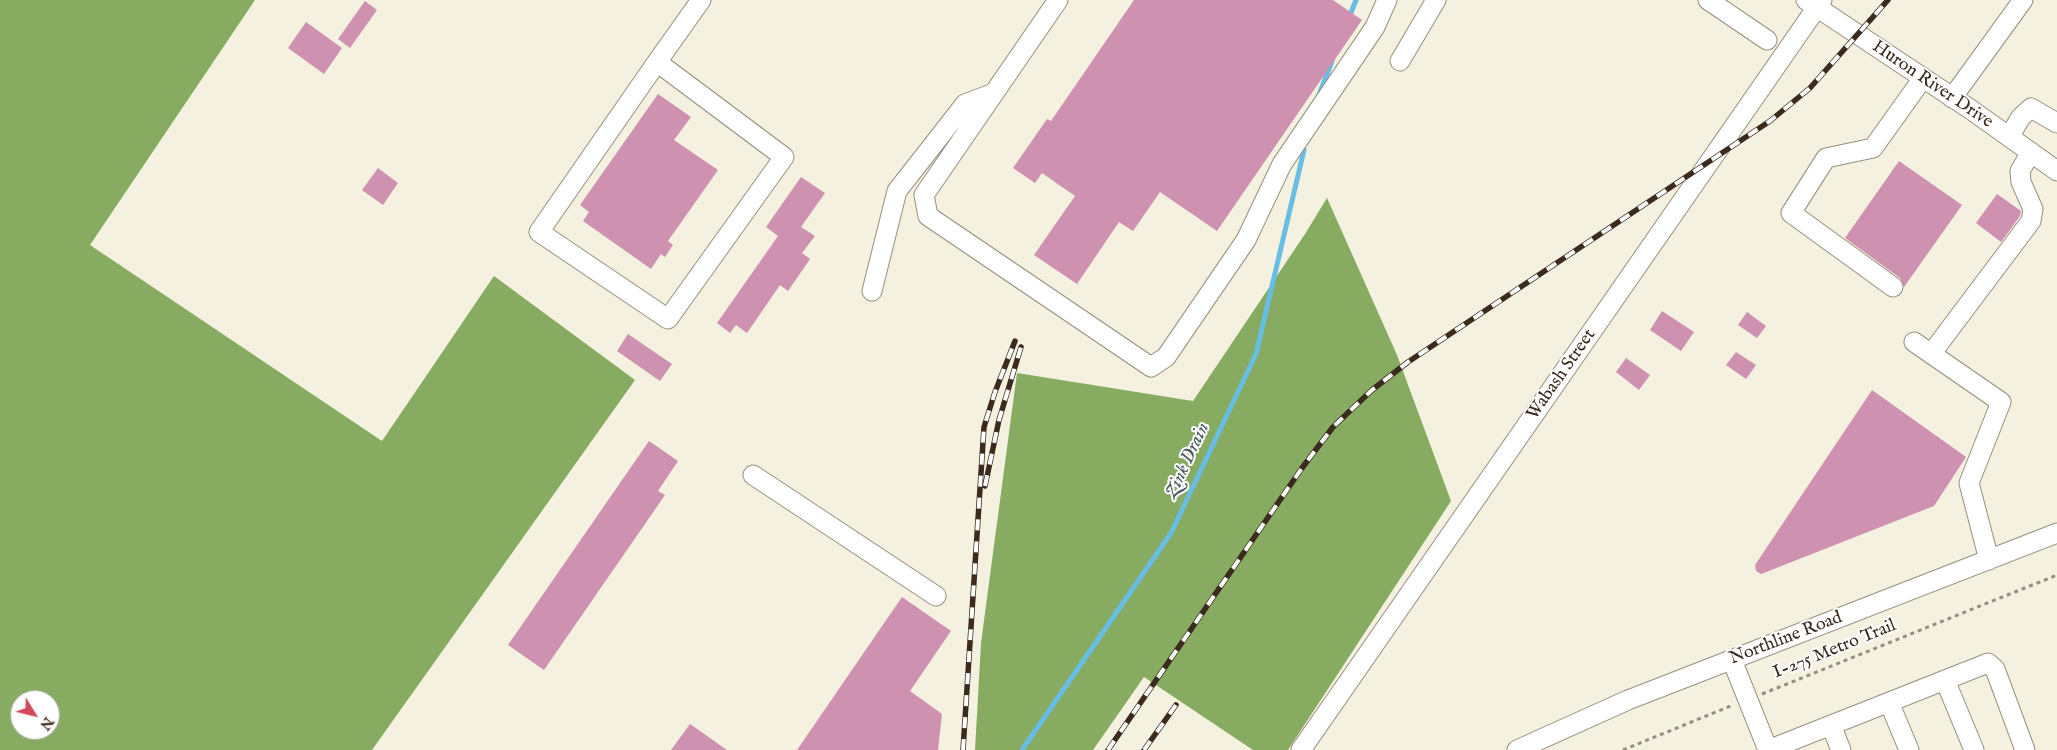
<!DOCTYPE html>
<style>
body{margin:0}
#map{position:relative;width:2057px;height:750px;overflow:hidden;background:#f4f1e0;font-family:"IM FELL English",serif}
canvas{display:block}
.north{position:absolute;left:10px;top:690px;width:50px;height:50px;box-sizing:border-box;background:#fff;border:1px solid #b1aaa5;border-radius:50%;rotate:126deg;font-size:14px;font-weight:700;line-height:20px;text-align:center;color:#3b2a1e}
.north::after{content:'';display:block;margin:auto;width:18px;height:22px;background:#d1495b;clip-path:polygon(50% 0,100% 100%,50% 72%,0 100%)}
</style>
<div id="map">
<canvas width="2057" height="750"></canvas>
<div class="north">N</div>
</div>
<script>
const c = document.querySelector('canvas').getContext('2d');
c.lineJoin = 'round';
function fillPath(path, color) { c.fillStyle = color; c.fill(path, 'evenodd'); }
const poly = rows => new Path2D(rows.map(r => 'M' + r).join(''));
function trace(path, color, width, dash) { c.strokeStyle = color; c.lineWidth = width; c.lineCap = dash ? 'butt' : 'round'; c.setLineDash(dash || []); c.stroke(path); }
function label(font, color, halo, rows, align = 'center') {
  c.font = font + ' "IM FELL English",serif'; c.lineWidth = 4; c.setLineDash([]); c.textBaseline = 'middle'; c.strokeStyle = halo; c.fillStyle = color; for (const [text, x, y, turn = 0] of rows) {
    c.save(); c.translate(x, y); c.rotate((+turn || 0) * Math.PI / 180); c.textAlign = isNaN(turn) ? turn : align; if (halo) c.strokeText(text, 0, 0); c.fillText(text, 0, 0); c.restore();
  }
}
const forest = poly([
 [0,0,255,0,90,245,382,441,494,276,635,380,372,750,0,750],
 [20,700,50,700,50,730,20,730],
 [1327,198,1397,355,1451,501,1288,750,1253,750,1144,677,1093,750,975,750,981,643,1017,373,1193,401,1305,234]
]);
const stream = poly([
 [1349,18,1356,0],
 [1319,95,1332,61],
 [1022,750,1171,533,1256,354,1304,150]
]);
const building = poly([
 [1134,0,1333,0,1362,20,1217,231,1160,192,1133,231,1119,222,1077,284,1034,255,1075,196,1042,173,1035,183,1013,168,1047,119,1051,121],
 [365,1,377,10,350,48,338,39],
 [306,22,342,48,324,74,288,48],
 [658,94,691,117,674,140,718,170,668,241,673,245,665,257,661,254,651,269,583,221,589,212,580,205],
 [1899,161,1962,205,1904,287,1900,278,1845,238],
 [378,168,398,183,383,205,362,190],
 [801,177,825,193,801,227,815,236,802,253,810,259,788,291,780,285,747,333,736,325,730,333,717,323,778,236,766,227],
 [1997,194,2021,211,2020,216,2001,242,1976,223],
 [1662,311,1694,332,1681,351,1650,330],
 [1747,312,1766,326,1757,338,1738,325],
 [628,334,672,364,660,381,617,351],
 [1736,352,1756,365,1746,379,1726,365],
 [1626,358,1650,375,1639,390,1616,372],
 [1872,390,1966,457,1934,506,1761,574,1756,571,1755,565],
 [649,441,678,461,658,491,665,495,544,670,508,645],
 [902,597,951,631,910,691,942,714,938,750,797,750],
 [690,724,727,750,671,750]
]);
const path = poly([
 [1762,694,2057,575],
 [1623,750,1733,705]
]);
const minor = poly([
 [1058,0,924,195,928,216,1151,367,1166,357,1246,240,1282,164,1375,27,1387,0],
 [1708,0,1767,40],
 [1806,0,1970,109,2057,171],
 [1400,61,1436,0],
 [657,62,784,157,668,319,539,232,657,62,701,0],
 [1952,98,2023,0],
 [2009,137,2021,117,2031,108,2057,123],
 [1893,287,1791,213,1826,158,1873,148,1923,78],
 [872,291,897,191,965,104,994,93],
 [1914,342,2001,402,1969,483,1989,560],
 [1931,354,2031,221,2033,209,2021,182,2020,171,2031,152],
 [753,475,936,596],
 [1732,660,1768,750],
 [1945,680,1974,750],
 [1889,702,1909,750],
 [1831,725,1841,750],
 [1301,750,1822,0],
 [1517,750,1628,700,2057,533],
 [1768,750,1988,663,1995,669,2025,750]
]);
const rail = poly([
 [985,486,999,420,1021,347],
 [963,750,984,427,995,392,1015,341],
 [1108,750,1302,468,1333,427,1372,390,1408,362,1770,121,1810,88,1888,0],
 [1144,750,1176,705]
]);
const streetNames = [
 ["Huron River Drive",1932,85,34],
 ["Wabash Street",1562,375,-55],
 ["Northline Road",1786,639,-21],
 ["I-275 Metro Trail",1835,650,-22]
];
const waterNames = [
 ["Zink Drain",1188,461,-65]
];
fillPath(forest, '#87ab60');
trace(stream, '#67bde3', 5);
fillPath(building, '#cf91b0');
trace(minor, '#988e7f', 21);
trace(path, '#988e7f', 3, [4, 4]);
trace(minor, '#fff', 19);
trace(rail, '#3b2a1e', 5.5);
trace(rail, '#fff', 4, [11]);
label('18px', '#3b2a1e', '#fff', streetNames);
label('italic 19px', '#4a5d63', '#fff', waterNames);
</script>
